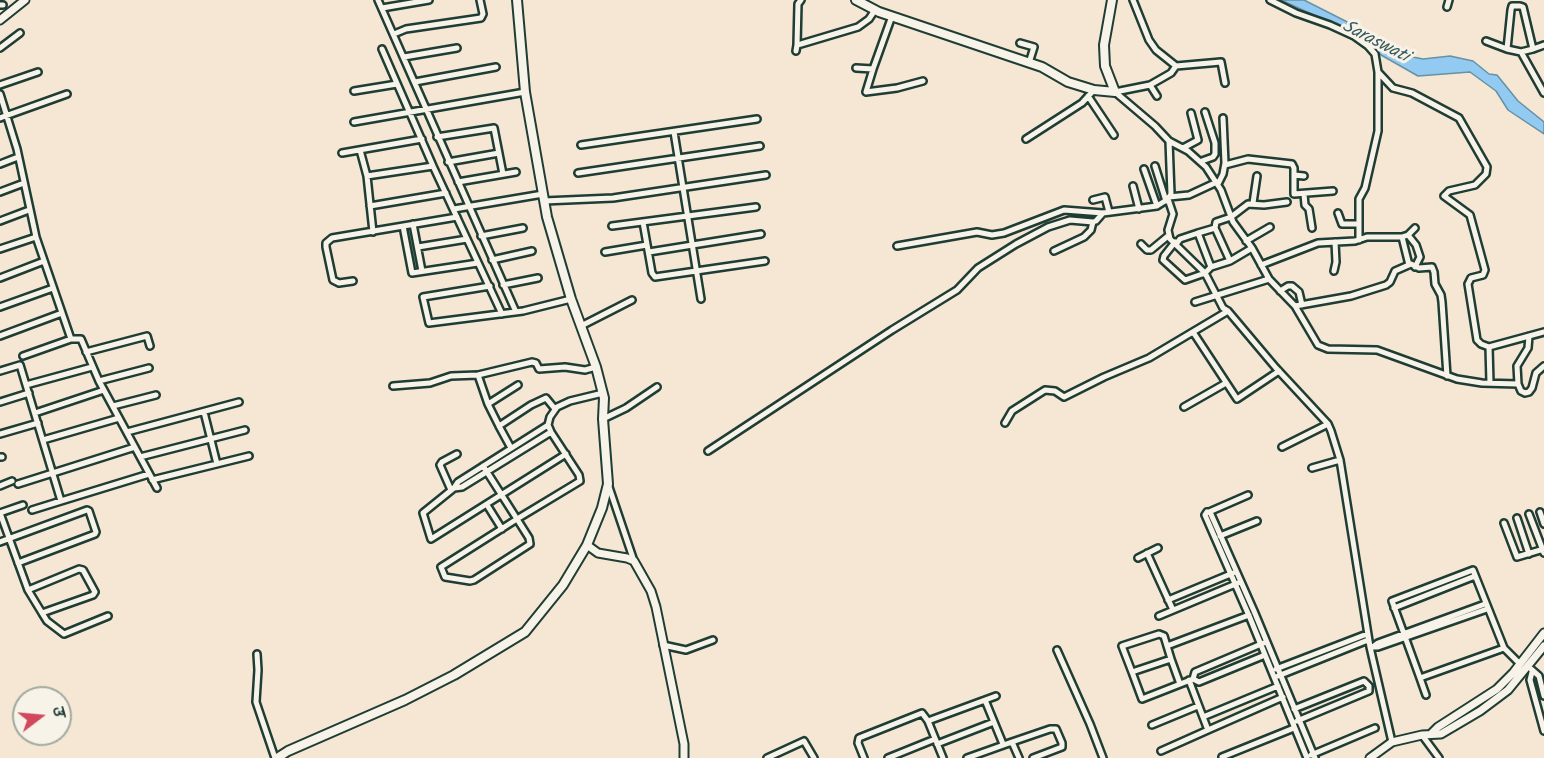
<!DOCTYPE html>
<meta charset="utf-8">
<style>
body{margin:0}
#map{position:relative;width:1544px;height:758px;overflow:hidden;background:#f6e6d4;font-family:Kalam,"Playpen Sans Deva",sans-serif}
canvas{display:block}
.north{position:absolute;left:12px;top:686px;width:60px;height:60px;box-sizing:border-box;background:#f7f3e8;border:2px solid #a1aaa0;border-radius:50%;rotate:74deg;font-size:16px;font-weight:700;line-height:24px;text-align:center;color:#1f3d34}
.north::after{content:'';display:block;margin:auto;width:21px;height:27px;background:#d1495b;clip-path:polygon(50% 0,100% 100%,50% 72%,0 100%)}
</style>
<div id="map">
<canvas width="1544" height="758"></canvas>
<div class="north">उ</div>
</div>
<script>
const c = document.querySelector('canvas').getContext('2d');
c.lineJoin = 'round';
function fillPath(path, color) { c.fillStyle = color; c.fill(path, 'evenodd'); }
const poly = rows => new Path2D(rows.map(r => 'M' + r).join(''));
function trace(path, color, width, dash) { c.strokeStyle = color; c.lineWidth = width; c.lineCap = dash ? 'butt' : 'round'; c.setLineDash(dash || []); c.stroke(path); }
function label(font, color, halo, rows, align = 'center') {
  c.font = font + ' Kalam,sans-serif'; c.lineWidth = 6; c.setLineDash([]); c.textBaseline = 'middle'; c.strokeStyle = halo; c.fillStyle = color; for (const [text, x, y, turn = 0] of rows) {
    c.save(); c.translate(x, y); c.rotate((+turn || 0) * Math.PI / 180); c.textAlign = isNaN(turn) ? turn : align; if (halo) c.strokeText(text, 0, 0); c.fillText(text, 0, 0); c.restore();
  }
}
const water = poly([
 [1281,0,1304,0,1371,34,1403,55,1423,59,1450,56,1473,61,1489,74,1497,75,1518,101,1544,122,1544,134,1508,110,1496,91,1470,72,1418,76,1381,55,1367,42,1351,32,1281,0]
]);
const minor = poly([
 [378,0,516,312],
 [1133,0,1149,40,1156,50,1176,66,1221,62,1225,83],
 [1270,0,1296,13,1330,25,1354,36,1368,46,1375,54,1378,72,1378,131,1365,188,1359,199,1359,240],
 [0,5,3,5],
 [1447,7,1449,0],
 [382,8,429,0],
 [394,34,406,29,481,18,483,14,480,0],
 [1486,41,1507,49,1511,10,1512,6,1520,6,1523,7,1533,49,1521,52,1507,49],
 [1020,43,1034,47,1029,63],
 [797,45,798,4,801,0],
 [0,48,20,33],
 [382,49,433,166,502,314],
 [1533,49,1544,45],
 [796,51,797,45,801,44,858,27,869,19,875,10],
 [1521,52,1544,93],
 [404,57,457,48],
 [856,68,873,69,892,16],
 [873,69,866,92,897,88,923,81],
 [1378,72,1393,88,1412,93,1459,118,1487,167,1486,174,1475,185,1449,191,1444,196,1470,215,1485,270,1483,275,1471,278,1468,284,1477,340,1481,344,1489,347,1490,383],
 [415,82,496,67],
 [0,85,38,72],
 [1150,85,1157,96],
 [354,91,397,84],
 [1115,92,1155,126,1169,141,1188,151,1206,167,1221,190,1233,222,1252,248,1269,279,1295,306,1318,345,1328,349,1377,350,1457,379,1482,383,1518,384],
 [1115,92,1150,85,1171,73,1176,66],
 [0,94,17,149,36,237,71,339],
 [1088,96,1114,135],
 [0,118,67,94],
 [354,122,525,92],
 [674,132,701,299],
 [437,137,494,128,503,174],
 [1026,139,1082,103,1094,90],
 [581,145,757,119],
 [1183,148,1198,140,1191,113],
 [360,150,367,176,373,232],
 [342,153,422,139],
 [1202,161,1213,157,1215,154,1215,143,1205,112],
 [448,162,499,153],
 [0,164,18,157],
 [1225,165,1248,159,1292,164,1294,168,1294,194,1333,191],
 [1155,166,1166,201],
 [1144,169,1157,206],
 [578,173,760,146],
 [1294,175,1304,176],
 [367,176,433,166],
 [458,182,516,172],
 [1218,184,1223,174,1225,163,1223,118],
 [1133,186,1139,209],
 [0,192,24,183],
 [1304,194,1305,205,1309,209,1312,228],
 [1169,197,1189,195,1217,182],
 [1168,199,1173,214,1168,230,1170,239,1205,273,1223,308,1228,311,1276,368,1328,424,1331,431,1340,460,1370,647,1392,742],
 [1093,200,1105,197,1109,212],
 [544,201,613,198,766,175],
 [1253,203,1257,176],
 [370,206,446,193],
 [454,209,543,194],
 [1338,213,1342,224,1359,224],
 [0,221,29,210],
 [643,222,652,273,655,277,765,261],
 [413,224,422,271],
 [403,226,412,273,478,263],
 [612,226,756,207],
 [1198,233,1215,228],
 [1408,235,1416,245,1420,257,1415,267],
 [481,236,523,228],
 [1402,237,1409,265],
 [1246,241,1270,227],
 [1175,242,1164,256,1163,260,1185,280,1205,273,1211,267,1230,261,1252,248],
 [1177,243,1180,239,1198,233,1211,267],
 [1141,244,1147,250,1151,250,1168,236],
 [897,246,977,232,992,235,1004,233,1064,210,1103,213,1157,206,1168,199,1171,194,1169,141],
 [418,247,467,239],
 [0,249,36,237],
 [1054,251,1084,237,1091,230,1093,222],
 [605,252,647,245],
 [649,252,761,234],
 [492,260,532,251],
 [1230,261,1215,228,1216,222,1231,217,1248,204,1264,205,1287,202],
 [1261,265,1318,243,1355,241,1367,237,1402,237,1408,235,1415,228],
 [1334,271,1336,262,1335,242],
 [0,278,44,261],
 [353,281,339,283,333,280,326,247,326,243,332,238,457,217],
 [503,285,538,278],
 [490,286,423,297,429,323,523,311,571,299],
 [1280,291,1288,286,1292,286,1299,292,1302,305],
 [1195,302,1269,279],
 [1295,306,1351,296,1386,285,1390,282,1395,271,1411,264,1419,268,1432,267,1434,272,1435,284,1441,295,1442,302,1447,376],
 [0,307,53,288],
 [581,326,632,300],
 [1193,332,1237,399,1279,371],
 [0,336,62,313],
 [1529,336,1528,348,1517,366,1518,384,1521,391,1525,393,1529,392,1532,388,1536,373,1544,366],
 [1489,347,1544,332],
 [86,352,147,336,150,346],
 [23,356,71,339,81,339,99,381,157,488],
 [0,371,20,365,61,501,149,474],
 [478,375,532,362,536,363,539,369,565,367,585,370,596,367],
 [99,381,149,368],
 [26,385,92,367],
 [393,386,430,383,451,376,478,375,488,404,499,426,531,405,546,398,555,409],
 [0,402,29,393],
 [488,404,518,385],
 [113,406,156,395],
 [1184,407,1226,383],
 [204,412,217,464],
 [35,413,104,390],
 [603,419,626,408,657,387],
 [1005,423,1012,411,1045,390,1055,391,1064,397,1104,377,1149,358,1228,311],
 [548,425,458,482,454,488,462,487,551,432],
 [499,426,511,448],
 [127,432,239,402],
 [0,434,38,423],
 [43,440,119,418],
 [1282,447,1328,424],
 [708,451,892,330,957,290,978,268,1016,244,1048,227,1070,220,1093,222,1096,221,1103,213],
 [0,457,2,457],
 [140,457,245,430],
 [483,466,487,472,517,519,529,538,530,544,474,580,470,581,445,577,441,567,517,519,580,481,579,475,551,432,548,425,550,417,557,407,570,401,603,393],
 [1312,468,1340,460],
 [152,480,249,456],
 [18,484,135,447],
 [608,484,634,561],
 [0,486,12,481],
 [454,488,423,513,431,539,566,454],
 [451,490,440,465,442,462,457,454],
 [487,505,502,529],
 [32,510,61,501],
 [1207,512,1210,512,1254,611,1315,758],
 [1207,512,1205,515,1250,618,1307,758],
 [1209,512,1248,495],
 [1540,512,1544,524],
 [0,513,28,590,42,613,93,595,95,592,83,570,79,569,28,590],
 [0,513,23,505],
 [1529,514,1544,553],
 [1517,518,1529,554],
 [1504,523,1517,557,1544,549],
 [1220,536,1257,521],
 [0,542,87,510,89,511,96,532,95,534,18,563],
 [1147,553,1173,610],
 [1138,558,1158,548],
 [1168,600,1233,573],
 [1394,608,1475,576],
 [42,613,47,621,64,634,108,616],
 [1159,616,1238,583],
 [663,645,686,650,713,640],
 [1167,646,1249,615],
 [1374,646,1378,643,1485,604],
 [1370,647,1378,647,1487,609],
 [1504,648,1473,570,1392,601,1420,678,1504,648,1520,664],
 [1057,650,1090,724,1103,758],
 [257,654,258,670,256,702,275,758],
 [1171,659,1180,684],
 [1276,669,1367,634],
 [1531,669,1539,676,1544,696],
 [1132,672,1122,646,1159,634,1164,636,1171,659,1132,672,1142,699,1193,679,1195,672,1266,642],
 [1532,672,1530,680,1544,731],
 [1278,676,1368,640],
 [1420,678,1426,695],
 [1193,679,1199,682,1265,655],
 [1189,680,1203,717],
 [1278,686,1203,717,1208,730,1283,697],
 [985,700,1003,744],
 [1294,709,1364,681,1369,686,1369,691,1297,721],
 [928,721,996,696],
 [1152,725,1198,706],
 [1422,735,1439,758],
 [1012,742,1050,729,1056,729,1062,743,1062,747,1033,758],
 [937,744,994,722],
 [1161,751,1208,730],
 [1311,755,1375,728],
 [1222,757,1294,728],
 [767,758,804,741,814,758],
 [864,758,858,743,859,738,922,713,928,721,943,758],
 [888,758,935,739],
 [967,758,1012,742,1019,758]
]);
const tertiary = poly([
 [0,20,25,0],
 [587,545,598,553,627,558,634,561,651,591,656,607,684,744,684,758],
 [1431,734,1438,727,1497,689,1513,673,1544,633],
 [1370,758,1392,742,1422,735,1441,734,1480,711,1508,690,1544,646]
]);
const secondary = poly([
 [856,0,879,12,1042,67,1068,82,1094,90,1115,92,1105,66,1104,45,1112,0],
 [277,758,288,751,405,700,454,675,525,632,563,585,587,545,602,508,608,484,603,419,604,398,596,367,571,299,547,217,525,92,517,0]
]);
const waterNames = [
 ["Saraswati",1375,43,27]
];
fillPath(water, '#93caf1');
trace(water, '#6592a5', 1.5);
trace(minor, '#1f3d34', 10);
trace(tertiary, '#1f3d34', 11);
trace(secondary, '#1f3d34', 12);
trace(minor, '#f7f3e8', 5);
trace(tertiary, '#f7f3e8', 7);
trace(secondary, '#f7f3e8', 8);
label('italic 18px', '#36595a', '#f7f3e8', waterNames);
</script>
